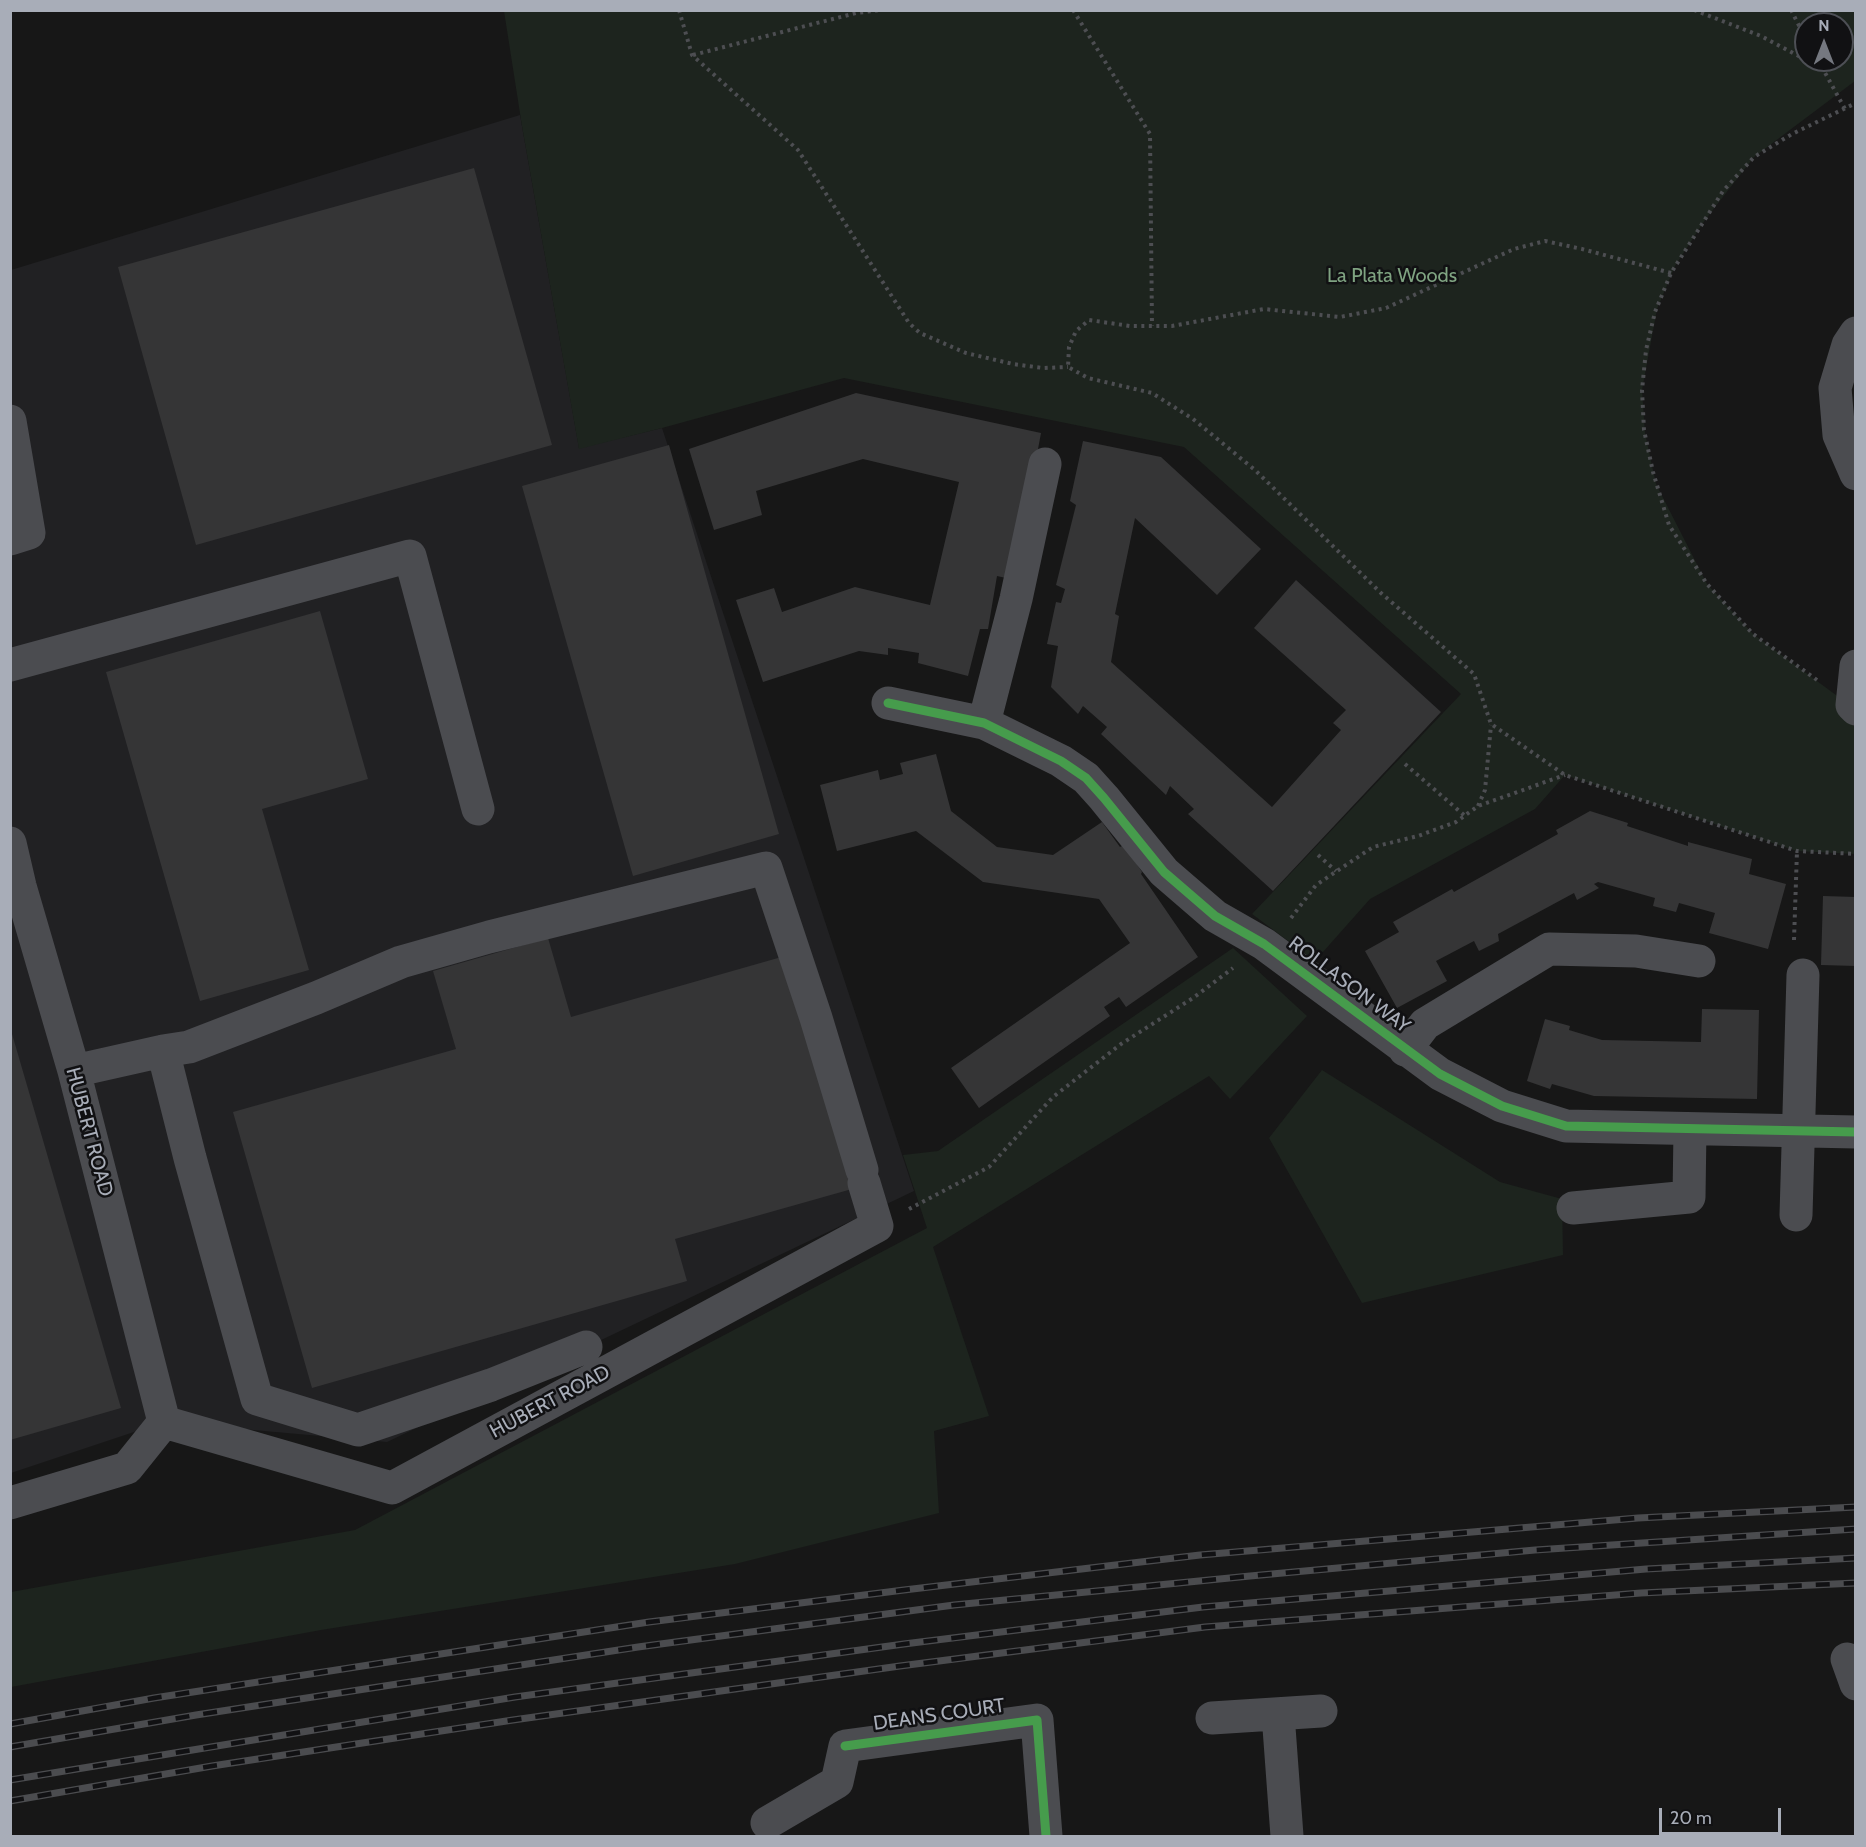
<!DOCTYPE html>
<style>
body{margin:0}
#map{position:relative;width:1866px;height:1847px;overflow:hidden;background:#171717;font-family:Cabin,sans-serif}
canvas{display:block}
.frame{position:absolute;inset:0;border:12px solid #a8adb8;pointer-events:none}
.north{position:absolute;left:1794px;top:12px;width:60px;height:60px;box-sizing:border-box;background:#111113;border:2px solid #4d4f55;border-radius:50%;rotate:0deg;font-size:16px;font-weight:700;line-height:24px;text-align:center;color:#a8adb8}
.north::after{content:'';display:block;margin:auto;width:21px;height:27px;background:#757880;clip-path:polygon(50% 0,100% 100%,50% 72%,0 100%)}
.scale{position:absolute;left:1659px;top:1808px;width:122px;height:27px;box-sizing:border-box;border:3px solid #a8adb8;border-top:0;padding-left:8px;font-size:18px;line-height:21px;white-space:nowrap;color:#a8adb8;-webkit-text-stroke:4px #111113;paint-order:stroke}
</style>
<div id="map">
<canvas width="1866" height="1847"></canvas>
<div class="frame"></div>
<div class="north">N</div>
<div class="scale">20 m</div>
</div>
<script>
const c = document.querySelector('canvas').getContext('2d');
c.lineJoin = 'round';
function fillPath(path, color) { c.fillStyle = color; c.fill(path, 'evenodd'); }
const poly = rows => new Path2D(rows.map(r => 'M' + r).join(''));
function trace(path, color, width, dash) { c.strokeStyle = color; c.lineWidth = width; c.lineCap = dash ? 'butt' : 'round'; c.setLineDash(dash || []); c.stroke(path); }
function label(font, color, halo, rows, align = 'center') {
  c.font = font + ' Cabin,sans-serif'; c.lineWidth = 5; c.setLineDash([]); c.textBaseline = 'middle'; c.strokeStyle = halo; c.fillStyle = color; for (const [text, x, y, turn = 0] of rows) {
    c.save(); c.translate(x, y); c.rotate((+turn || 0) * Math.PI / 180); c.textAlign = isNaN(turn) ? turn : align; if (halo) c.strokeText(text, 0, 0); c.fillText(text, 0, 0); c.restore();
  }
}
const built = poly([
 [520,115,579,448,662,428,914,1191,387,1442,164,1422,11,1473,11,270]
]);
const green = poly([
 [504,11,1855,11,1855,81,1754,157,1705,220,1675,266,1657,309,1642,390,1645,433,1656,484,1707,584,1753,634,1855,709,1855,854,1797,851,1565,775,1535,809,1370,899,1315,961,1252,914,1461,694,1184,447,844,378,662,428,579,449,522,126],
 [1806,24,1842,24,1842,60,1806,60],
 [1233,948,1307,1016,1230,1099,1209,1076,933,1247,989,1416,934,1431,939,1513,735,1564,321,1630,11,1687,11,1592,355,1530,927,1228,903,1155,938,1151],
 [1322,1070,1500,1182,1562,1199,1563,1255,1362,1303,1269,1138]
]);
const building = poly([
 [474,168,552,445,196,545,118,267],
 [856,393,1041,433,1030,492,1006,578,997,576,988,629,980,629,968,676,918,663,919,653,888,648,888,655,859,651,763,682,736,600,774,588,782,612,855,587,930,605,959,482,863,459,756,491,762,515,714,530,689,449],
 [1083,441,1161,457,1261,549,1217,595,1135,518,1115,614,1119,616,1111,662,1272,807,1341,730,1333,723,1346,710,1254,628,1296,580,1441,712,1273,891,1188,814,1194,809,1170,786,1166,795,1101,734,1107,727,1083,706,1078,714,1051,687,1058,646,1047,644,1056,602,1061,603,1065,589,1056,585,1076,505,1070,501],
 [669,445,779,834,633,876,522,486],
 [320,611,368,779,262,809,309,970,200,1001,106,672],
 [936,754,951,811,997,847,1053,855,1102,822,1120,847,1124,845,1142,872,1141,874,1198,957,1126,1007,1119,997,1104,1007,1110,1016,979,1108,951,1068,1130,943,1099,899,983,882,916,831,837,851,820,785,878,770,880,780,903,774,900,763],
 [1590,811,1628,823,1627,826,1688,846,1688,842,1752,859,1749,874,1786,884,1768,949,1709,933,1715,913,1679,903,1676,912,1653,906,1655,898,1598,882,1594,884,1599,888,1577,900,1574,893,1498,934,1499,941,1479,951,1474,941,1436,961,1447,981,1397,1008,1365,951,1399,932,1393,922,1452,889,1454,892,1558,834,1556,830],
 [1823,896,1856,897,1856,966,1821,965],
 [548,938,571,1017,792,954,859,1187,675,1239,687,1281,312,1388,233,1112,456,1049,433,971],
 [1702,1009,1759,1010,1757,1099,1594,1096,1552,1084,1550,1089,1527,1081,1545,1019,1570,1026,1569,1030,1602,1040,1701,1042],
 [10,1027,121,1408,10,1440]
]);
const path = poly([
 [679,10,692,55,798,150,909,323,920,333,966,353,1013,364,1043,368,1068,367],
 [1073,10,1150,134,1152,326],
 [1694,10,1761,36,1823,69],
 [1791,10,1806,39],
 [693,55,856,13,881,10],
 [1818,60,1845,109],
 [1671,273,1582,249,1545,241,1514,249,1386,308,1340,317,1264,309,1172,326,1130,326,1089,320,1076,331,1069,347,1068,367,1088,378,1152,393,1193,419,1255,470,1381,593,1474,674,1491,724,1565,775,1797,851,1856,854],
 [1817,680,1753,634,1707,584,1669,525,1653,472,1644,430,1642,390,1646,350,1655,312,1671,273,1723,191,1754,157,1792,134,1856,103],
 [1405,764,1465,816],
 [1478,806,1485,790,1491,725],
 [1318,855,1336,871],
 [1291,918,1316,885,1373,847,1418,836,1456,822,1478,806,1565,775],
 [1794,940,1797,851],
 [909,1209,989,1167,1053,1097,1121,1044,1193,998,1233,968]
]);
const minor = poly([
 [1856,333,1848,345,1835,388,1839,435,1856,474],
 [10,421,29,533,10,539],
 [10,665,410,556,478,809],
 [1856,666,1852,705,1856,709],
 [888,703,984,723,1061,761,1086,778,1104,798,1164,872,1215,916,1264,944,1440,1074,1502,1106,1566,1126,1856,1132],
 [984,723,1016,599,1045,464],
 [10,843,20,886,74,1071,164,1422,392,1488,877,1226,864,1183],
 [1405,1050,1425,1024,1549,949,1636,951,1699,961],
 [163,1051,190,1158,257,1399,358,1430,491,1385,586,1347],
 [74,1071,163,1051,189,1047,316,998,401,962,489,937,766,868,816,1018,862,1170],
 [1573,1208,1689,1197,1690,1129],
 [1796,1215,1803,975],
 [10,1503,127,1468,164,1422],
 [1847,1659,1856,1684],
 [1278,1714,1287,1836],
 [1212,1718,1321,1711],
 [767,1823,837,1782,845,1746,1037,1720,1046,1836]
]);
const rail = poly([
 [10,1724,154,1698,649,1622,904,1590,1200,1555,1638,1518,1856,1507],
 [10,1747,196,1715,638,1647,954,1605,1250,1576,1535,1550,1856,1529],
 [10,1780,515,1697,904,1644,1203,1607,1646,1569,1856,1558],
 [10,1801,212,1766,513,1720,900,1666,1205,1627,1641,1593,1856,1583]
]);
const cycleway = poly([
 [888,703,984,723,1061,761,1086,778,1104,798,1164,872,1215,916,1264,944,1440,1074,1502,1106,1566,1126,1856,1132],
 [845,1746,1037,1720,1046,1836]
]);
const parkNames = [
 ["La Plata Woods",1392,276]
];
const streetNames = [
 ["ROLLASON WAY",1349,985,37],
 ["HUBERT ROAD",89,1132,75],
 ["HUBERT ROAD",550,1402,-28],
 ["DEANS COURT",939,1715,-8]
];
fillPath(built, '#212123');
fillPath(green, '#1d241e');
fillPath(building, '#353536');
trace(path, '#4d4e52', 4, [3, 4.5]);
trace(minor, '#4b4c50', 33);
trace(rail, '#4b4c4f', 7);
trace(rail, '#111113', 4.5, [14]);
trace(cycleway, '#469c4c', 9);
label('20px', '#7fa381', '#111113', parkNames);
label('20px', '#a8adb8', '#111113', streetNames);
</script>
